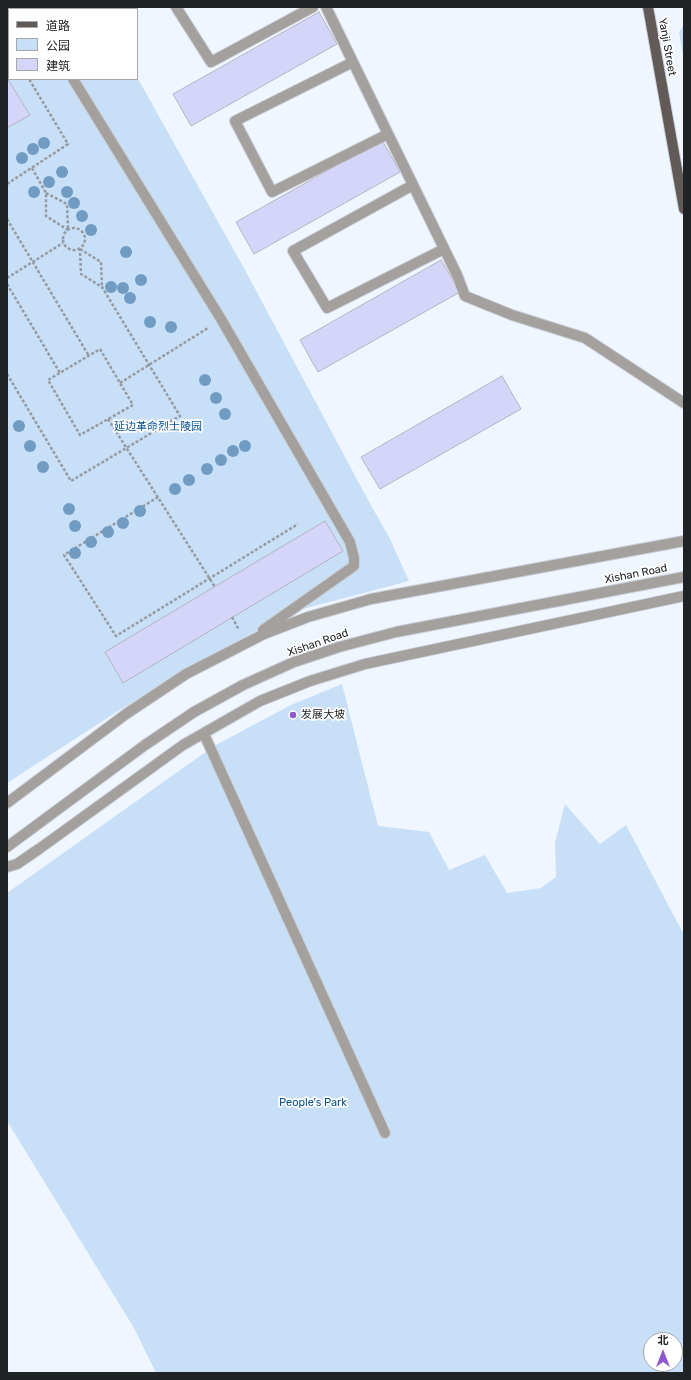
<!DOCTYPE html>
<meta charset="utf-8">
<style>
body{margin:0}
#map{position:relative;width:691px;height:1380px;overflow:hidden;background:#eff6ff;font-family:Rubik,"Noto Sans SC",sans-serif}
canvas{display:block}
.frame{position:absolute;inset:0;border:8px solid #202326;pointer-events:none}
.legend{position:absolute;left:8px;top:8px;width:130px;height:72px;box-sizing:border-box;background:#fff;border:1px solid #a6a7a8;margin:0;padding:5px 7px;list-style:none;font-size:12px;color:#202326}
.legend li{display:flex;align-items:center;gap:8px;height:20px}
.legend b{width:20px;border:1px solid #a6a7a8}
.north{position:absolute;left:643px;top:1332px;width:40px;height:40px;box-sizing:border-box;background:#fff;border:1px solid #a6a7a8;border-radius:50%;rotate:0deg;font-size:11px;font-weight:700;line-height:16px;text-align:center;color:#202326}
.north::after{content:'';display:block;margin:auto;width:14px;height:18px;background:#9058cf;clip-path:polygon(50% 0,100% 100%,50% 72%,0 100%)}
</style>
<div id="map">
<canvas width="691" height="1380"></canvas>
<div class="frame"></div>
<ul class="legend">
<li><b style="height:5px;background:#625a57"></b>道路</li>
<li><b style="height:11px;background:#c8dff8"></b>公园</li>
<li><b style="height:11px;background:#d4d5f9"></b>建筑</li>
</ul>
<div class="north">北</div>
</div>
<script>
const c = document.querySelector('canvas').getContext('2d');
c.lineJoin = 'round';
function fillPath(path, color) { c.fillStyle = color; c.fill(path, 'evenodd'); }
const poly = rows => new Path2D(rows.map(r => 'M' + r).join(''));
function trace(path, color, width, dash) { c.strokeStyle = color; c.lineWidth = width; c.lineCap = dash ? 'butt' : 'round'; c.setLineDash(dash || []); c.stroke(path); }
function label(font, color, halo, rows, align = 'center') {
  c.font = font + ' Rubik,"Noto Sans SC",sans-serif'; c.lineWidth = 3.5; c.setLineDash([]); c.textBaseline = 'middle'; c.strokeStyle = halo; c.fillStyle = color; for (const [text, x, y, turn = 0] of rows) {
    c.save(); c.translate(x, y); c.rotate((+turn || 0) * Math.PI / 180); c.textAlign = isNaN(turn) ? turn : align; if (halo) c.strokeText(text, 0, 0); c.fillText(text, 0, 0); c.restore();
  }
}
const green = poly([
 [7,7,98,7,99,9,9,9,9,79,137,79,137,77,245,270,368,500,389,537,409,581,303,609,261,628,118,711,7,783],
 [684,25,684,61,679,32],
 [342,684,378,826,429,832,449,870,485,855,507,893,541,888,556,877,555,842,565,804,600,844,626,825,684,935,684,1373,156,1373,134,1328,7,1121,7,893,214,746,291,705],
 [651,1340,675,1340,675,1364,651,1364]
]);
const building = poly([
 [319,12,337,44,191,126,173,94,319,12],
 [7,78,30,115,7,128,7,78],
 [382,140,400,172,254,254,236,222,382,140],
 [441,260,460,292,318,372,300,340,441,260],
 [502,376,521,409,380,489,361,457,502,376],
 [325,521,343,551,123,683,105,652,325,521]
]);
const path = poly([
 [7,43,9,46],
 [32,168,46,193,46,216,68,230],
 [7,184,68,144,29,79],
 [46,193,67,204,68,229],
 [7,219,89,356],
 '63 239a11 11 0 1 1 22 0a11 11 0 1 1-22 0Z',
 [80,249,101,262,102,287],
 [7,278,63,243],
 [7,284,60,373],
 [100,349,133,405,80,435,48,380,100,349],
 [7,374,71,481,180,416,102,287,81,274,80,249],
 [120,383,208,328],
 [108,419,215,587],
 [158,497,64,555,116,636,298,524],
 [232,617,239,630]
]);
const minor = poly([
 [29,7,30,9],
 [176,7,211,62,313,7],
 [326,7,457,275,465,296,512,315,585,338,684,403],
 [353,62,235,121,272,192,388,134],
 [73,79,221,319,350,542,354,558,354,566,263,630],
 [413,185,293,251,327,308,444,249],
 [204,734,385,1133],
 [7,803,126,714,186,674,264,634,308,617,371,599,684,541],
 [7,847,145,745,194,712,243,685,294,662,339,647,396,632,684,577],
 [7,867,17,864,39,849,183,745,260,701,310,681,365,664,684,596]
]);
const major = poly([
 [648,7,684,209]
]);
const trees = [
 [44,143],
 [33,149],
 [22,158],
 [62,172],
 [49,182],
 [34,192],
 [67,192],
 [74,203],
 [82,216],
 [91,230],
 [126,252],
 [141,280],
 [111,287],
 [123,288],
 [130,298],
 [150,322],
 [171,327],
 [205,380],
 [216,398],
 [225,414],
 [19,426],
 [30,446],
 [245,446],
 [233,451],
 [221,460],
 [43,467],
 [207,469],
 [189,480],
 [175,489],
 [69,509],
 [140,511],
 [123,523],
 [75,526],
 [108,532],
 [91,542],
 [75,553]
];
const markers = [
 [293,715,4,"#9058cf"]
];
const streetNames = [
 ["Yanji Street",667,47,80],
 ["Xishan Road",636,574,-11],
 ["Xishan Road",318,643,-19]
];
const parkNames = [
 ["延边革命烈士陵园",158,427],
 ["People's Park",313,1103]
];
const poiNames = [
 ["发展大坡",301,715]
];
fillPath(green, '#c8dff8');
fillPath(building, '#d4d5f9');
trace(building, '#b4b5bf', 1);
trace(minor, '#cad0d8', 12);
trace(major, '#cad0d8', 12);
trace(path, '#959ba1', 2.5, [3, 2]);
trace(minor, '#a4a09e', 10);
trace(major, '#625a57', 10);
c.fillStyle = '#709cc4';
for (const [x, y] of trees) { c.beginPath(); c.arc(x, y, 6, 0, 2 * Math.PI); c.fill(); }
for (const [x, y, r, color] of markers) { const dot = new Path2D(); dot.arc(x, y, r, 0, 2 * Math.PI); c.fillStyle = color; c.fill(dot); trace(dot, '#fff', 1.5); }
label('11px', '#202326', '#fff', streetNames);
label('11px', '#085394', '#fff', parkNames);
label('11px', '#202326', '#fff', poiNames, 'left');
</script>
